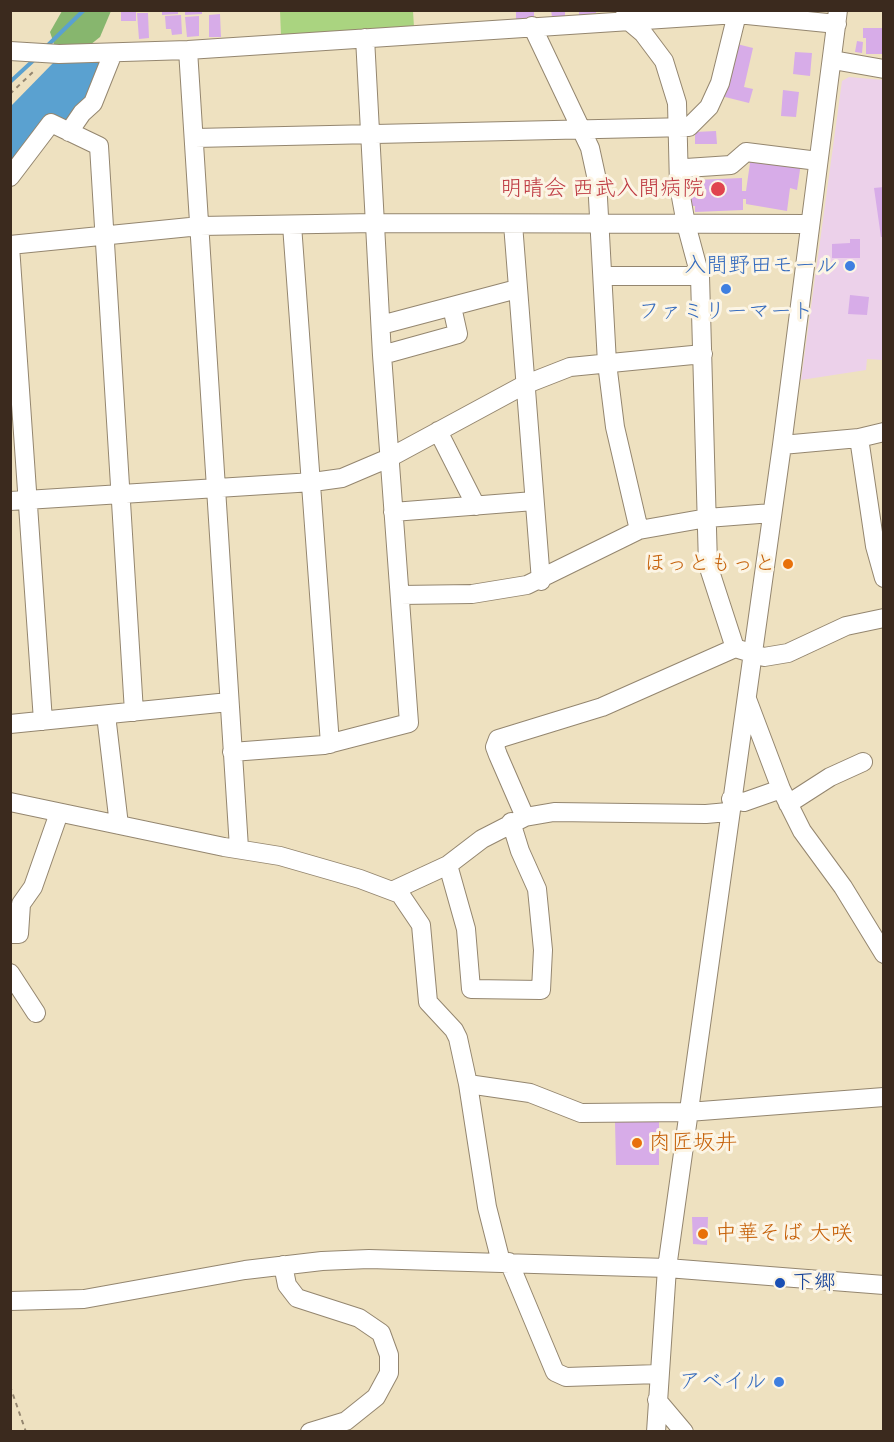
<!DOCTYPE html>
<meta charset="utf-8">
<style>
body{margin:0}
#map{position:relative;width:894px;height:1442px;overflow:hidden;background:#eee1c0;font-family:Sriracha,sans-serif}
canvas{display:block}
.frame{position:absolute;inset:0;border:12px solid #3b2a1e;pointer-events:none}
</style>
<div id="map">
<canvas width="894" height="1442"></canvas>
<div class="frame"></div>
</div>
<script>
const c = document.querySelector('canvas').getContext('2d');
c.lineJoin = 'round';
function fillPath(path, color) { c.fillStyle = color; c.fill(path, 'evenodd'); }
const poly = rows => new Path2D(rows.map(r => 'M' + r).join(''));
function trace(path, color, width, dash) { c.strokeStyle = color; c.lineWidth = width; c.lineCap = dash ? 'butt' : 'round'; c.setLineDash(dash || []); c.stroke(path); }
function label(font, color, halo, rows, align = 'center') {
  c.font = font + ' Sriracha,"Klee One",sans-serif'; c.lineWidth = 6; c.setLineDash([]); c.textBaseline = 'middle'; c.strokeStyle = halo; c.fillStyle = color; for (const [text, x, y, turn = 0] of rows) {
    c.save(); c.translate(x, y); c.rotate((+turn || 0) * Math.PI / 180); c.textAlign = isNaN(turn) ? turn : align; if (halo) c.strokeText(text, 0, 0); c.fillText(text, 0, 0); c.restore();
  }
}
const built = poly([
 [849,77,883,80,883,360,867,359,866,370,801,380,842,81]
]);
const green = poly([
 [280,11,413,11,414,27,281,35]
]);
const forest = poly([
 [62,11,111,11,100,37,85,49,56,50,50,32]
]);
const water = poly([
 [102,58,87,101,11,170,11,106,56,60]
]);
const stream = poly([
 [47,46,84,10],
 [10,82,36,58]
]);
const building = poly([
 [121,10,136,10,136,21,121,21],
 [162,10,178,10,178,14,162,15],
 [185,10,202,10,202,14,185,15],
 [516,10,534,10,534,19,516,20],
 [551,10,565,10,565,16,552,17],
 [579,10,596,10,596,13,579,16],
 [137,13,148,13,149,38,139,39],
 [220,14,221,37,209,37,209,15],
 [181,15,182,34,172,35,171,29,166,29,165,16],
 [199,16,199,36,187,37,185,17],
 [863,28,882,28,882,54,866,54,866,38,863,38],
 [857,41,863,42,862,53,855,52],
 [737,44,753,48,744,87,753,89,749,103,721,96],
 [795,52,812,53,810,76,793,74],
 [783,90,799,92,796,117,781,116],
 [716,131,717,144,695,144,695,132],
 [751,156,801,163,797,190,790,188,787,211,746,204,746,199,743,199,743,210,695,212,695,206,691,206,690,195,695,194,694,180,742,178,742,191,746,191],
 [884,187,884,237,881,237,874,188],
 [850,239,860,239,860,258,832,258,832,244,850,243],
 [850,295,869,297,867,315,848,314],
 [659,1121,659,1165,616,1165,615,1122],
 [692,1217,708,1217,707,1245,693,1244]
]);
const path = poly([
 [10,94,36,69],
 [10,1386,26,1432]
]);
const minor = poly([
 [624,17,643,33,664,61,677,103,679,186,686,224,700,276,708,565,735,648,764,657,788,653,846,626,884,618],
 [532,26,590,148,597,180,607,363,615,427,639,530],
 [188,50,239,848],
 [10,51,59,54,188,50,737,14,837,24],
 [833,60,884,69],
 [69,132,82,113,93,103,113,53],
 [195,138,689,127,709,107,720,83,738,10],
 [686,168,731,165,746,152,818,161],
 [10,177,51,123,99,146,134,712],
 [513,224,541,581],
 [292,225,330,744],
 [10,245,200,226,375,223,809,224],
 [10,246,43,721],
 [603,276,700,276],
 [381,325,517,289],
 [382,355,458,334,452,307],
 [438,431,476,506],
 [859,438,875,546,884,578],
 [782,445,859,438,884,432],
 [10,501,313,482,342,478,389,458,524,385,570,367,703,354],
 [393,512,534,501],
 [400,595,472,594,527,585,639,530,707,518,772,513],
 [747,699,781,789,802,831,843,887,884,954],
 [106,715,119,825],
 [10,724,229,702],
 [232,752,324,745,409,723,382,355,365,38],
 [731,799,744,802,781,789],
 [10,802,224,847,280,856,360,879,400,894,421,925,428,1002,454,1030,458,1038,468,1084,487,1207,501,1262],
 [788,804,830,777,863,762],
 [525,817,498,755,495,747,498,739,602,707,735,648],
 [448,865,466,929,471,989,541,990,543,950,537,889,520,851,511,822],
 [394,890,448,865,482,839,525,817,554,812,706,814,728,812],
 [10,934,19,934,21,904,33,887,59,813],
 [10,973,36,1013],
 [468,1084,530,1093,581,1113,688,1112,884,1097],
 [509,1262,555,1372,566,1377,659,1374],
 [283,1265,287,1285,297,1298,359,1318,381,1333,389,1355,389,1373,376,1397,346,1421,310,1432],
 [10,1301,84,1299,245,1270,322,1261,369,1259,667,1268,884,1285],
 [657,1400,684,1432],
 [656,1432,667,1268,782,445,838,10]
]);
const markers = [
 [718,189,8,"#e0444e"],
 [850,266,6,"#3f7fe0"],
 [726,289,6,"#3f7fe0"],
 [788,564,6,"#e8710a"],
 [637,1143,6,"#e8710a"],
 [703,1234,6,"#e8710a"],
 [780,1283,6,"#1a4fb4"],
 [779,1382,6,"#3f7fe0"]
];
const healthNames = [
 ["明晴会 西武入間病院",704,189]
];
const shopNames = [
 ["入間野田モール",838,266],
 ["ファミリーマート",726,312,"center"],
 ["アベイル",767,1382]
];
const foodNames = [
 ["ほっともっと",776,564,"right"],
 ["肉匠坂井",649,1143],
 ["中華そば 大咲",715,1234]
];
const transitNames = [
 ["下郷",792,1283]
];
fillPath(built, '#ecd1ea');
fillPath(green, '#aad480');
fillPath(forest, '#87b66e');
fillPath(water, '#5aa1d0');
trace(stream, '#5aa1d0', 4);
fillPath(building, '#d7ace8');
trace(minor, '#94866f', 20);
trace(path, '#94866f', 2, [4.5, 4.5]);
trace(minor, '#fff', 18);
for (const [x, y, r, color] of markers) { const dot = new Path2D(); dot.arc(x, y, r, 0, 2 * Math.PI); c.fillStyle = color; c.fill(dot); trace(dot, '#fcf5e5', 2); }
label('22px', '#be3a42', '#fcf5e5', healthNames, 'right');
label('22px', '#366cbe', '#fcf5e5', shopNames, 'right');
label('22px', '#c56008', '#fcf5e5', foodNames, 'left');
label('22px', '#164399', '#fcf5e5', transitNames, 'left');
</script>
